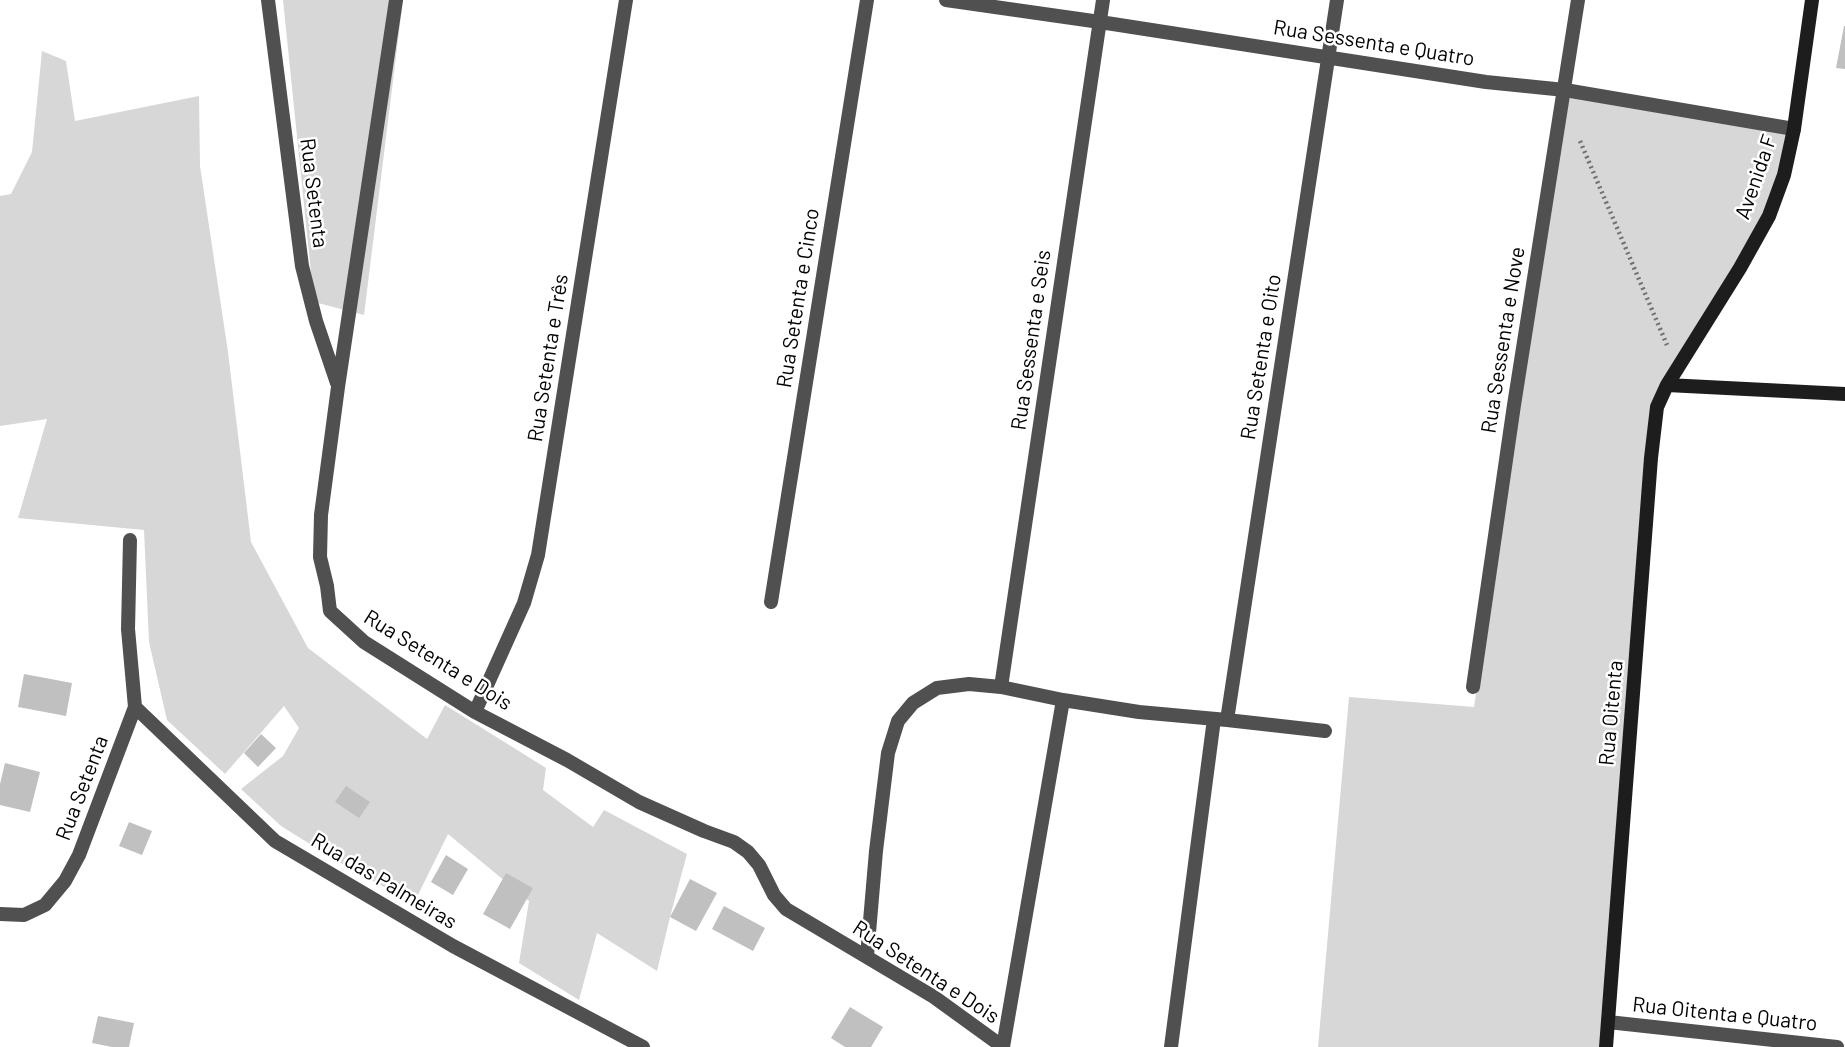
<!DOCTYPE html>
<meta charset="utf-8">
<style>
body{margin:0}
canvas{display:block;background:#fff}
</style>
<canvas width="1845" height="1047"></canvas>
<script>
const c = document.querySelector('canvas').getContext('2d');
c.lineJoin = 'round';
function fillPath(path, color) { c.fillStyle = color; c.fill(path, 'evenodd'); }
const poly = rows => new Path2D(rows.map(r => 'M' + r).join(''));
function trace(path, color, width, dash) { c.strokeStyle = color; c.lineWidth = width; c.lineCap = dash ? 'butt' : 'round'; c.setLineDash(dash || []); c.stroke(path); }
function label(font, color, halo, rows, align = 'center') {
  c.font = font + ' Barlow,sans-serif'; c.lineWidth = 5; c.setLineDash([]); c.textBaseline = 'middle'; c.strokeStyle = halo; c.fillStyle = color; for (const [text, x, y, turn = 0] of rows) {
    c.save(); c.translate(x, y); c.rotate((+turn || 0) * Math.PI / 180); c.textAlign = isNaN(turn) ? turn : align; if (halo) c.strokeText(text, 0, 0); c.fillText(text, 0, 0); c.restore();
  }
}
const green = poly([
 [283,0,403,0,364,315,314,302],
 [42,51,66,61,75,121,199,96,200,166,228,352,251,542,308,648,427,739,445,705,546,768,543,790,593,827,604,810,687,854,670,917,657,971,597,933,579,1000,519,963,529,901,448,834,414,903,347,867,281,826,241,789,283,756,299,728,284,706,225,774,167,720,149,642,144,530,18,518,47,419,0,426,0,196,11,194,32,152],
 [1567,95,1793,133,1785,192,1659,397,1603,1047,1318,1047,1349,697,1474,707]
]);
const building = poly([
 [1844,26,1845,26,1845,69,1836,68],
 [24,674,72,683,66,716,18,707],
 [261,734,276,748,258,767,244,753],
 [5,763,40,772,30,812,0,805,0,784],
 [346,786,370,802,359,818,335,802],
 [129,822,152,831,142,855,119,846],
 [446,855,468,869,453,895,431,882],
 [506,873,533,888,510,929,483,914],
 [690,879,717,893,696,931,670,917],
 [724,906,765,928,753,951,712,929],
 [850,1007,883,1027,871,1047,845,1047,831,1038],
 [98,1016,134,1023,129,1047,112,1047,92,1043]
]);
const path = poly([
 [1580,141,1667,345]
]);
const street = poly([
 [268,0,302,266,316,321,337,383],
 [396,0,338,387,321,515,320,557,327,586,330,611,364,642,475,712,567,760,639,802,704,831,734,842,748,852,759,865,774,895,786,909,934,997,1003,1047],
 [946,0,1100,22,1486,82,1565,90,1794,129],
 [771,602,867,0],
 [1001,687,1103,0],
 [1473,687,1514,405,1578,0],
 [135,707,275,841,453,946,643,1047],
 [475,712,524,603,538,555,626,0],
 [1227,720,1337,0],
 [0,914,24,915,45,905,65,881,79,855,135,707,128,629,130,540],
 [867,956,876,851,888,753,898,721,913,703,937,688,969,684,1001,687,1063,700,1139,712,1227,720,1325,731],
 [1608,1022,1837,1047],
 [1003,1047,1063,700],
 [1171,1047,1214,719]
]);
const secondary = poly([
 [1667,385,1845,394],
 [1606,1047,1651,458,1657,407,1667,385,1740,268,1769,216,1784,175,1794,129,1812,0]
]);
const streetNames = [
 ["Rua Sessenta e Quatro",1374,43,9],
 ["Avenida F",1756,177,-71],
 ["Rua Setenta",314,193,83],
 ["Rua Setenta e Cinco",798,298,-81],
 ["Rua Sessenta e Seis",1031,340,-82],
 ["Rua Sessenta e Nove",1503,340,-81],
 ["Rua Setenta e Oito",1261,357,-81],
 ["Rua Setenta e Três",548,358,-81],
 ["Rua Setenta e Dois",438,660,32],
 ["Rua Oitenta",1611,713,-85],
 ["Rua Setenta",82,788,-69],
 ["Rua das Palmeiras",384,881,31],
 ["Rua Setenta e Dois",926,972,33],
 ["Rua Oitenta e Quatro",1725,1014,6]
];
fillPath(green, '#d7d7d7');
fillPath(building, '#c0c0c0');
trace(path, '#727272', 4.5, [2, 3.5]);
trace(street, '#505050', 14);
trace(secondary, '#1d1d1d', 14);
label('21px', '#000', '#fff', streetNames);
</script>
